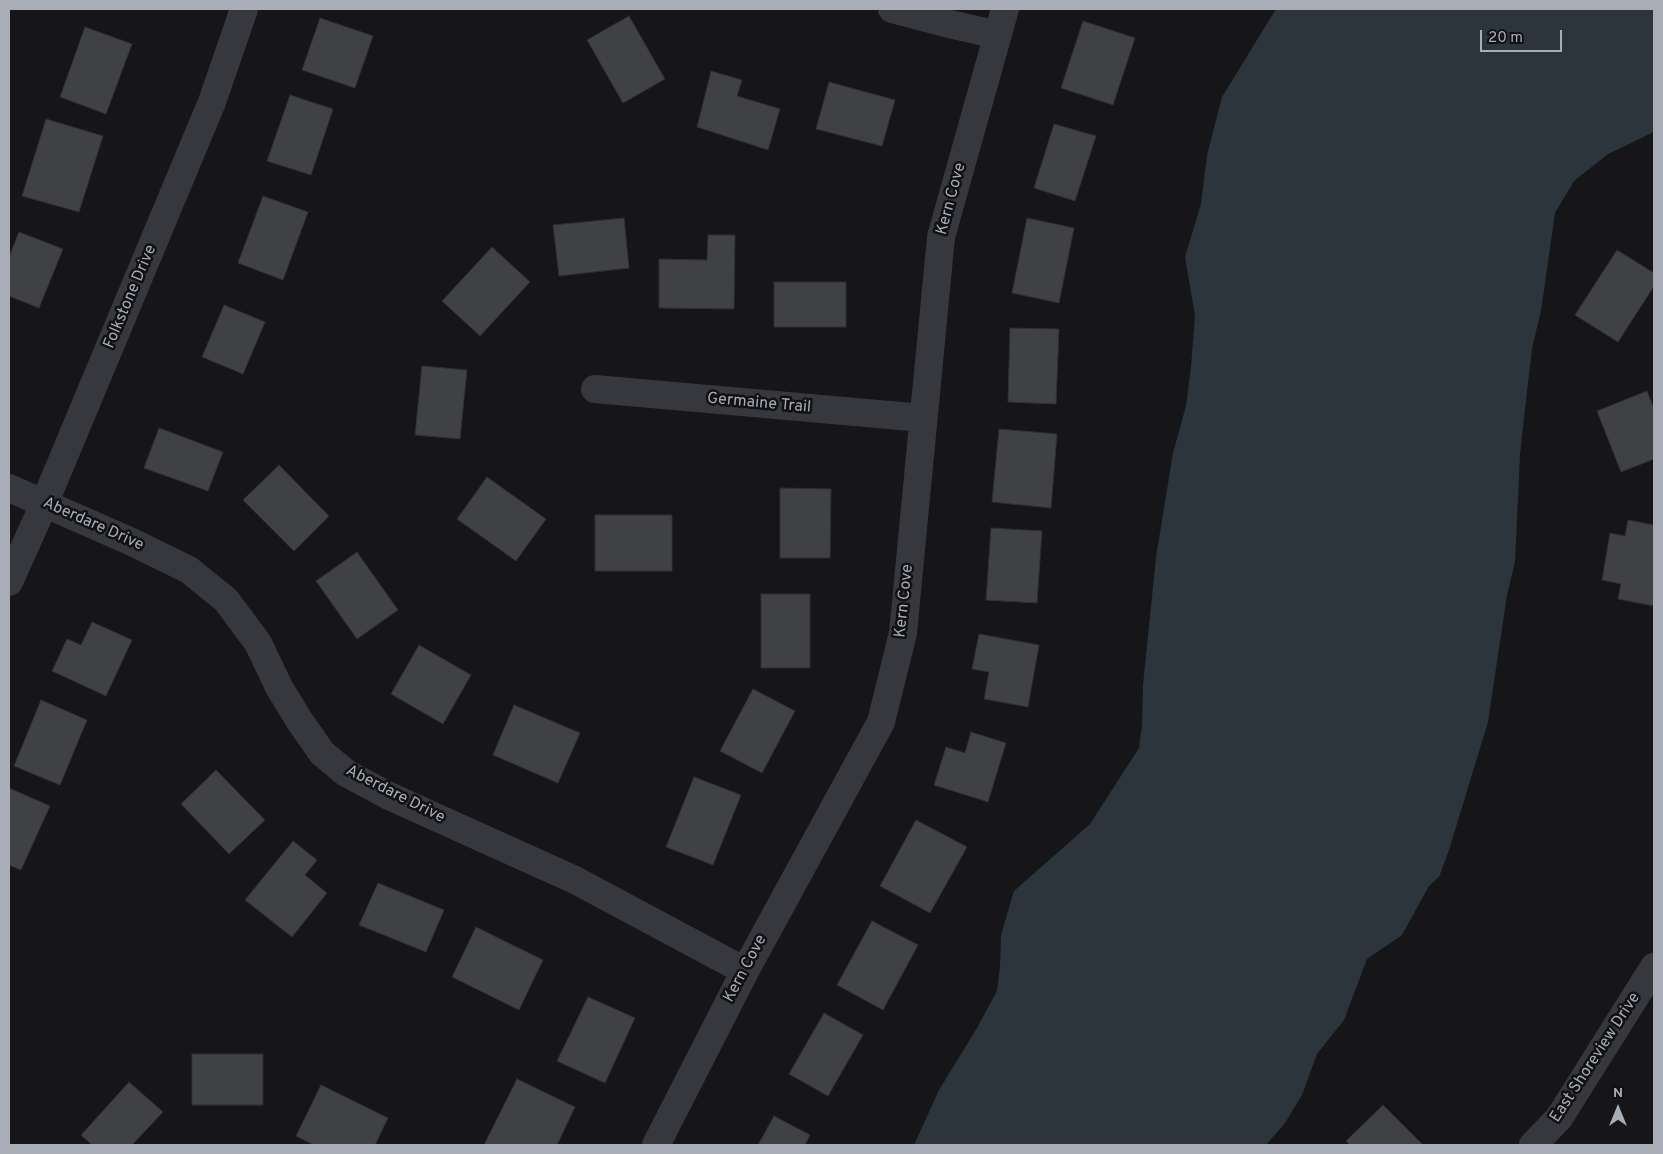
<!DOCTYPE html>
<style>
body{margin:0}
#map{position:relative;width:1663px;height:1154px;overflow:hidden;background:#161618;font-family:Overpass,sans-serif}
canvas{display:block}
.frame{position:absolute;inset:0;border:10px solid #a8adb8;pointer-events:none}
.north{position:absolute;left:1593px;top:1084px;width:50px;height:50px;-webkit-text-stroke:4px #111113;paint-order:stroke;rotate:0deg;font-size:14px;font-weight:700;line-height:20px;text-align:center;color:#a8adb8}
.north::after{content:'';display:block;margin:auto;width:18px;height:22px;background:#a8adb8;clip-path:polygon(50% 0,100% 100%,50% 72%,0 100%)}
.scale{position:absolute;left:1480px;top:30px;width:82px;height:22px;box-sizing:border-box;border:2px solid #a8adb8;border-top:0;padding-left:6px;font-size:15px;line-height:18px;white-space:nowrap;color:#a8adb8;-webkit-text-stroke:4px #111113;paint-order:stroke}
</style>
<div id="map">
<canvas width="1663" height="1154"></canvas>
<div class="frame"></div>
<div class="north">N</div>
<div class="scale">20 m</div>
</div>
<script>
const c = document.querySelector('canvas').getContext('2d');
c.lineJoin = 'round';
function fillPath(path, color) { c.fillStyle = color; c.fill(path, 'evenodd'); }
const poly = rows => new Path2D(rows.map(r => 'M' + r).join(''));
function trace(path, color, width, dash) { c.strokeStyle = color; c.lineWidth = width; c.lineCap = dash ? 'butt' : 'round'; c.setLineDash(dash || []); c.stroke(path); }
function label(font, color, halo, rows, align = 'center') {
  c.font = font + ' Overpass,sans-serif'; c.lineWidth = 5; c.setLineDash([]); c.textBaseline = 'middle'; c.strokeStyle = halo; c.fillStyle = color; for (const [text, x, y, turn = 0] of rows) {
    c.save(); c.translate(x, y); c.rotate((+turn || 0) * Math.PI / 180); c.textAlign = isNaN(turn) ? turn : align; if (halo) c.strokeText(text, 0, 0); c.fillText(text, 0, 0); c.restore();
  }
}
const water = poly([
 [1276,9,1654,9,1654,132,1608,154,1574,181,1555,213,1541,311,1532,348,1523,427,1520,455,1515,562,1507,595,1488,722,1449,850,1439,877,1429,886,1402,935,1367,959,1344,1020,1317,1054,1302,1095,1285,1123,1266,1145,914,1145,939,1090,977,1028,997,991,1000,966,1001,935,1014,891,1090,824,1139,748,1142,725,1143,685,1156,557,1173,453,1186,406,1191,367,1195,316,1185,257,1201,204,1207,155,1222,97]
]);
const building = poly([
 [629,16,665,79,623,103,587,40,629,16],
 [320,18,373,36,355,88,302,70,320,18],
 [1083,21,1135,38,1113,105,1061,88,1083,21],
 [85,27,132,44,106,114,60,97,85,27],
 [711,71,742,80,737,96,780,109,768,150,697,127,711,71],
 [829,82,895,100,882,146,816,129,829,82],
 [290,95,333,109,311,175,267,161,290,95],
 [46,119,103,136,79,212,22,196,46,119],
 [1054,124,1096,136,1075,201,1034,188,1054,124],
 [263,196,308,212,283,280,238,263,263,196],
 [624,218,629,268,559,276,553,225,624,218],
 [1027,218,1074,228,1059,303,1012,293,1027,218],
 [19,232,63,249,39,308,9,296,9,257,19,232],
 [708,235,735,235,734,309,659,308,659,259,707,260,708,235],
 [492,247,530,282,480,336,442,301,492,247],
 [1617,250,1654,273,1654,286,1618,342,1575,315,1617,250],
 [774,282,846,282,846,327,774,327,774,282],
 [224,305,265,322,243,374,202,357,224,305],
 [1010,328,1059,329,1056,404,1008,402,1010,328],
 [422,366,467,370,460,439,415,435,422,366],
 [1647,391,1654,409,1654,459,1621,472,1597,411,1647,391],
 [159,428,223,452,208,491,144,468,159,428],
 [999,429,1057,434,1051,508,992,502,999,429],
 [279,465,329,516,294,551,243,500,279,465],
 [487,477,546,519,516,561,457,519,487,477],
 [780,488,831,489,830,558,780,558,780,488],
 [595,515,672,515,672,571,595,571,595,515],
 [1628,520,1654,525,1654,606,1618,599,1621,584,1602,580,1610,533,1625,536,1628,520],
 [991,528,1042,531,1037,603,986,600,991,528],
 [357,552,398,610,357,639,316,581,357,552],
 [761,594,810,594,810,668,761,668,761,594],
 [92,622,132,640,106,696,52,671,67,639,81,645,92,622],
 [979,634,1039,645,1028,707,984,699,989,672,972,669,979,634],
 [419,645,471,675,443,724,391,694,419,645],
 [753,689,795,711,762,773,720,751,753,689],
 [41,700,87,720,60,785,14,766,41,700],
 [514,705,580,733,558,783,493,755,514,705],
 [971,732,1006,743,988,802,934,785,946,747,965,753,971,732],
 [216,770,265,820,229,854,181,804,216,770],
 [694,777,741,795,713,865,666,847,694,777],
 [9,788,50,806,21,870,9,865,9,788],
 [916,820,967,847,930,913,880,886,916,820],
 [293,841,317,860,305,875,327,893,292,937,245,900,293,841],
 [378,883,444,910,426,952,359,925,378,883],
 [872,921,918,945,883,1010,837,985,872,921],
 [476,927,543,960,519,1010,452,977,476,927],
 [588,997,635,1018,605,1083,557,1061,588,997],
 [824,1013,863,1035,828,1096,789,1074,824,1013],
 [192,1054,263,1054,263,1105,192,1105,192,1054],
 [517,1079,575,1107,557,1145,484,1145,517,1079],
 [129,1082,163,1112,132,1145,92,1145,81,1135,129,1082],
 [321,1085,388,1118,375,1145,314,1145,296,1136,321,1085],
 [1383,1105,1423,1145,1350,1145,1346,1141,1383,1105],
 [774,1116,810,1135,805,1145,758,1145,774,1116]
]);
const minor = poly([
 [892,9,945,23,998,35],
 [595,389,923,418],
 [9,488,132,542,189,570,226,600,258,643,279,687,299,720,322,753,346,773,389,796,575,880,745,971],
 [9,582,44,504,212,102,244,9],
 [656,1145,745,971,881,722,903,633,941,237,1005,9],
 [1533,1145,1559,1118,1654,967]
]);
const streetNames = [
 ["Kern Cove",952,199,-75],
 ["Folkstone Drive",131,297,-67],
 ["Germaine Trail",759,404,5],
 ["Aberdare Drive",93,525,24],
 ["Kern Cove",905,601,-84],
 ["Aberdare Drive",395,795,27],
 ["Kern Cove",746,969,-62],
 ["East Shoreview Drive",1596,1058,-57]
];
fillPath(water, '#2c353c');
fillPath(building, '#404145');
trace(building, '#303034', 1);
trace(minor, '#37383d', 28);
label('16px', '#a8adb8', '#111113', streetNames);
</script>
